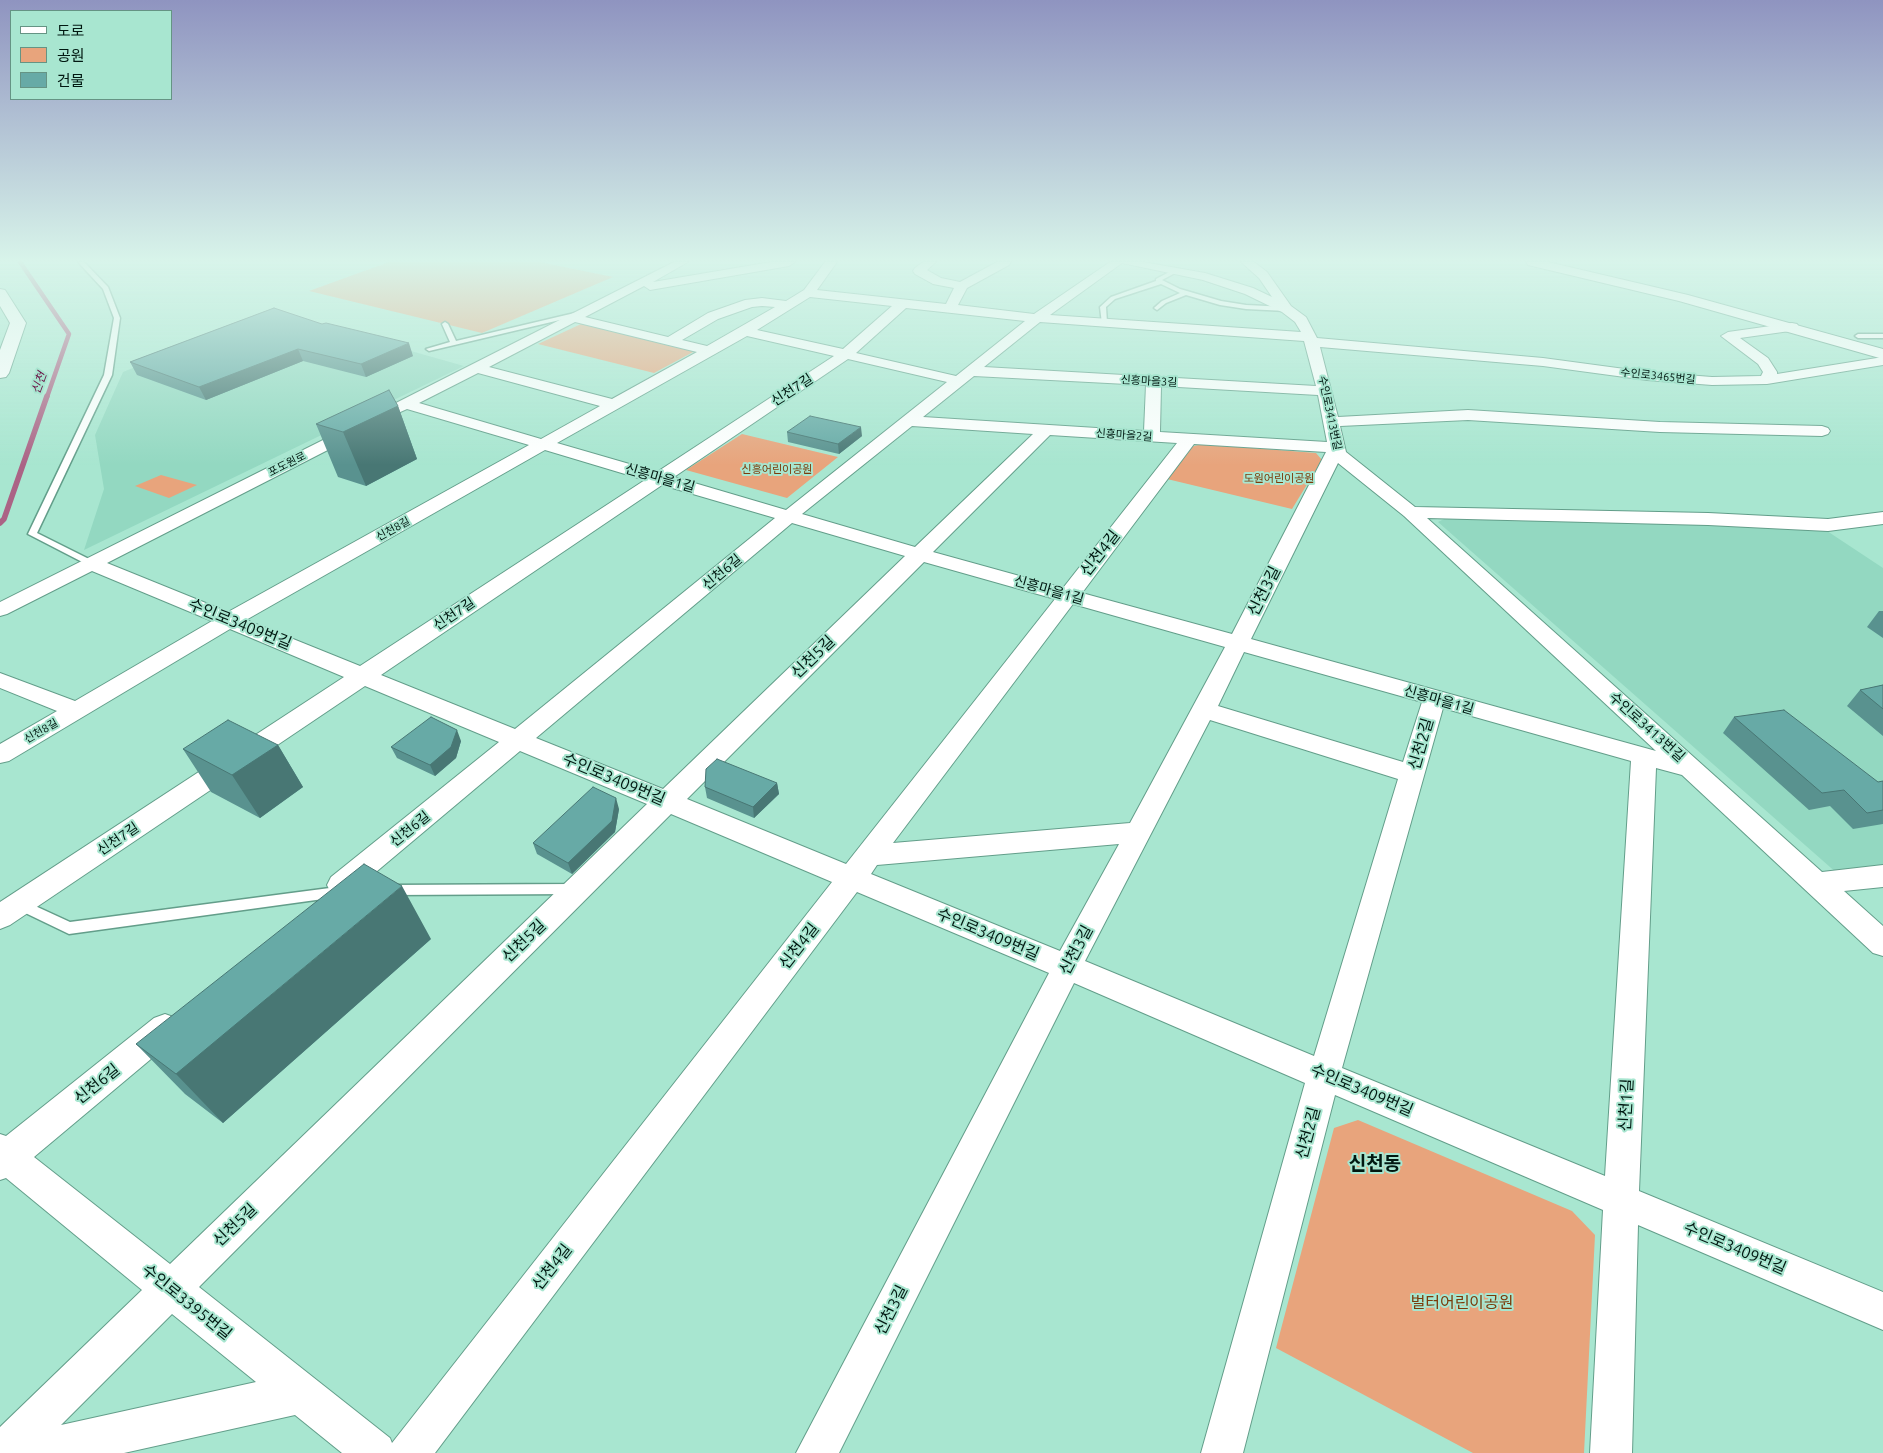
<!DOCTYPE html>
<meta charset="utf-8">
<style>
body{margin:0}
#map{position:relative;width:1883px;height:1453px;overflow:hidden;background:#a8e6d0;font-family:Ubuntu,"Noto Sans KR",sans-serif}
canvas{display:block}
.legend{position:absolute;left:10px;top:10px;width:162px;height:90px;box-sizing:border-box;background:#a8e6d0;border:1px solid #659484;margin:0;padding:6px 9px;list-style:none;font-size:15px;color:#011811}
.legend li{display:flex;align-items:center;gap:10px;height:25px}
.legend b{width:25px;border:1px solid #659484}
</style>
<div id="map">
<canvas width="1883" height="1453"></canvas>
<ul class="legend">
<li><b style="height:6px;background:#fff"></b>도로</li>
<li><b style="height:14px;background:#e8a47c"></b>공원</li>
<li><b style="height:14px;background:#67aaa6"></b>건물</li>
</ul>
</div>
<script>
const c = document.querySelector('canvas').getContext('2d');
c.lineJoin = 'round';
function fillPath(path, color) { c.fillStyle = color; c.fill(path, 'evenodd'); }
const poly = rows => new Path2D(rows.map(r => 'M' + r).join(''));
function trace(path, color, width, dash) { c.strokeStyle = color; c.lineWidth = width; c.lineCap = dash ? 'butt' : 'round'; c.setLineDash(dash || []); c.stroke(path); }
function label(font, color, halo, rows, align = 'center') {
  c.font = font + ' Ubuntu,"Noto Sans KR",sans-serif'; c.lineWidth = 4; c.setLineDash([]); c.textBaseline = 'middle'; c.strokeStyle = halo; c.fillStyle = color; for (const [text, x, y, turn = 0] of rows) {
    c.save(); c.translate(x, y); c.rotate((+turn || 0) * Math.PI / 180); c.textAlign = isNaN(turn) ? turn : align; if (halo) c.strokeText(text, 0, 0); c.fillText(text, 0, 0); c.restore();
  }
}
const built = poly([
 [284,315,464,366,84,550,104,489,95,435,123,372,224,330],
 [1452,515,1821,527,1883,568,1883,877,1847,882,1438,522]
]);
const green = poly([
 [389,262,540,262,613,277,482,333,309,291],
 [581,324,695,351,654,373,538,344],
 [742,434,838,457,787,498,686,470],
 [1202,444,1316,453,1322,460,1292,509,1167,479,1186,448],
 [161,475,197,485,169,498,135,486],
 [1358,1120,1572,1211,1595,1235,1584,1453,1473,1453,1276,1348,1334,1128]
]);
const streamFar1 = poly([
 [20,262,69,334,47,397]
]);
const stream = poly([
 [0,523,4,519,47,396]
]);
const lane = poly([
 [78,262,84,262,108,287,120,318,112,375,37,533,93,561,95,563,90,566,28,534,104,375,114,318,103,289,78,262],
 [1175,269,1177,272,1162,280,1180,289,1221,301,1246,305,1287,307,1290,309,1287,311,1246,309,1220,305,1186,295,1166,303,1157,310,1154,308,1162,301,1180,293,1161,284,1115,299,1106,307,1107,323,1102,324,1100,307,1111,297,1156,281,1156,279,1175,269],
 [579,312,581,313,581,315,429,351,426,349,450,342,442,324,445,322,448,324,456,341,579,312],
 [1883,334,1883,338,1858,338,1855,336,1858,334,1883,334],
 [573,884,578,885,580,889,578,893,573,894,391,895,386,894,384,890,386,886,391,885,573,884],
 [345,886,350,887,352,891,350,895,345,896,69,934,15,908,13,904,15,900,20,899,70,922,345,886]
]);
const street = poly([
 [674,262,688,262,653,282,771,262,795,262,789,266,650,290,644,286,585,317,668,337,708,313,745,300,762,298,786,301,804,290,825,262,837,262,817,290,946,304,954,288,933,284,915,274,913,271,915,268,923,262,936,262,927,270,941,278,960,282,997,262,1011,262,1009,265,967,288,958,305,1034,314,1110,262,1143,262,1205,273,1253,288,1272,297,1259,278,1241,262,1254,262,1267,272,1291,306,1306,317,1317,338,1543,358,1647,372,1712,377,1761,376,1763,372,1758,364,1721,336,1728,332,1792,323,1797,324,1799,327,1797,330,1740,338,1768,358,1777,372,1777,374,1883,357,1883,365,1767,384,1712,385,1647,380,1543,366,1320,347,1338,417,1468,410,1660,422,1822,426,1828,428,1830,431,1828,434,1822,436,1660,432,1468,420,1340,426,1346,452,1415,507,1708,513,1828,519,1883,512,1883,524,1828,531,1708,525,1427,518,1822,872,1883,865,1883,887,1844,891,1883,926,1883,956,1873,953,1682,775,1656,768,1639,1191,1883,1292,1883,1330,1638,1225,1632,1453,1590,1453,1603,1210,1335,1095,1243,1453,1201,1453,1305,1083,1074,983,839,1453,796,1453,1049,973,857,892,435,1453,342,1453,295,1415,124,1453,0,1453,0,1427,142,1290,6,1178,0,1180,0,1134,6,1136,154,1018,165,1014,176,1018,181,1028,176,1038,34,1157,170,1264,647,804,520,751,351,893,341,896,331,893,327,885,331,877,499,742,365,686,10,925,0,929,0,902,344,677,230,629,9,761,0,763,0,744,57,711,0,688,0,673,75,701,212,621,92,571,7,614,0,616,0,602,347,428,359,428,361,431,359,434,107,563,228,612,529,445,407,409,398,413,392,411,390,408,392,405,674,262],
 [1122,263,1203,280,1245,294,1282,312,1295,322,1301,332,1050,315,1122,263],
 [810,297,892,306,843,349,757,330,810,297],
 [762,306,775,307,707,346,682,340,718,319,752,307,762,306],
 [906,308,1025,321,956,376,856,353,906,308],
 [575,322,697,352,612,399,489,367,575,322],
 [1040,322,1304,341,1316,386,984,367,1040,322],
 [747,336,834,356,657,472,557,443,747,336],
 [848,359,947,382,786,510,674,477,848,359],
 [478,373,600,406,541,439,419,403,478,373],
 [974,376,1146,385,1144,431,923,417,974,376],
 [1161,386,1318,395,1327,442,1160,432,1161,386],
 [912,426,1033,434,915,547,802,514,912,426],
 [1050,435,1177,443,1063,588,933,552,1050,435],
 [1194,444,1326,452,1232,634,1082,593,1194,444],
 [545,450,645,480,360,666,246,620,545,450],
 [1338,463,1404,516,1656,751,1251,639,1338,463],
 [662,485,775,518,515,729,381,675,662,485],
 [792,523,905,556,663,789,536,738,792,523],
 [924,562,1055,599,846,864,687,799,924,562],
 [1073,604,1225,647,1130,823,893,843,1073,604],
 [1244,652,1422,702,1403,762,1218,706,1244,652],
 [1443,708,1631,761,1605,1176,1342,1068,1443,708],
 [1210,720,1398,779,1314,1056,1085,961,1210,720],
 [671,814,832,882,392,1443,390,1438,199,1287,671,814],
 [1119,844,1060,951,871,874,877,865,1119,844],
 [172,1314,256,1382,61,1425,172,1314]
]);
const secondary = poly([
 [1526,262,1548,262,1688,295,1883,349,1883,359,1679,301,1528,265,1526,262],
 [0,289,5,290,26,323,9,373,6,377,0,378,0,350,10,323,0,306,0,289]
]);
const wall = poly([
 [274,308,413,356,366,377,303,361,206,400,137,375,130,362],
 [398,406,417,459,366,486,338,477,316,424],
 [787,432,862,436,839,454,788,442],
 [1879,611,1883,611,1883,638,1867,627],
 [1883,685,1883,736,1847,706,1860,690],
 [1734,717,1878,782,1883,781,1883,824,1853,829,1830,806,1809,810,1723,733],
 [461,741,456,758,435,776,397,758,391,747],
 [278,745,303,787,260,818,211,792,183,749],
 [777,783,779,794,754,818,707,798,705,787],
 [619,809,615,832,572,874,537,854,533,843],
 [431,939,223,1123,185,1094,136,1044]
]);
const shadedWall = poly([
 [409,343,413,356,366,377,361,364],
 [298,349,303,361,206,400,199,387],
 [398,406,417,459,366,486,343,432],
 [861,427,862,436,839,454,838,444],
 [457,730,461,741,456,758,435,776,430,765],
 [278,745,303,787,260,818,232,775],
 [777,783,779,794,754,818,753,807],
 [616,798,619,809,615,832,572,874,568,863],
 [402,886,431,939,223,1123,176,1074]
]);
const building = poly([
 [274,308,322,324,326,323,409,343,361,364,298,349,199,387,130,362,274,308],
 [389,390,398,406,343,432,316,424,389,390],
 [810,416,861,427,838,444,787,432,810,416],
 [1883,685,1883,709,1860,690,1883,685],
 [1784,710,1878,782,1883,781,1883,810,1867,813,1844,790,1822,793,1734,717,1784,710],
 [431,717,457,730,451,747,430,765,391,747,431,717],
 [228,720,278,745,232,775,183,749,228,720],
 [717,759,777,783,753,807,705,787,706,769,717,759],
 [593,787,616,798,612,821,568,863,533,843,593,787],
 [364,864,402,886,176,1074,136,1044,364,864]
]);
const farStreetnames = [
 ["수인로3465번길",1658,376,6],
 ["신흥마을3길",1149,381,3],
 ["수인로3413번길",1330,413,78],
 ["신흥마을2길",1124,435,4],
 ["포도원로",287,464,-27],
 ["신천8길",393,529,-29],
 ["신천8길",41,731,-30]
];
const farParknames = [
 ["신흥어린이공원",777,469],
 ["도원어린이공원",1279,478]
];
const farWaternames = [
 ["신천",39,383,-70]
];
const streetNames = [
 ["신천7길",792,390,-33],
 ["신흥마을1길",660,478,16],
 ["신천6길",722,572,-40],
 ["신흥마을1길",1049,590,16],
 ["신천7길",454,614,-34],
 ["신흥마을1길",1439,700,16],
 ["수인로3413번길",1647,727,42],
 ["신천6길",410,829,-39],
 ["신천7길",118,839,-34]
];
const nearStreetnames = [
 ["신천4길",1100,553,-52],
 ["신천3길",1264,591,-63],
 ["수인로3409번길",240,624,22],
 ["신천5길",813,657,-44],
 ["신천2길",1421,744,-74],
 ["수인로3409번길",614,779,23],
 ["수인로3409번길",988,934,23],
 ["신천5길",524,941,-44],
 ["신천4길",799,946,-52],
 ["신천3길",1076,950,-62],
 ["신천6길",97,1084,-39],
 ["수인로3409번길",1362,1090,23],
 ["신천1길",1626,1105,-87],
 ["신천2길",1308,1133,-75],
 ["신천5길",235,1225,-44],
 ["수인로3409번길",1735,1248,23],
 ["신천4길",552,1267,-52],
 ["수인로3395번길",187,1302,39],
 ["신천3길",891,1310,-63]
];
const nearParknames = [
 ["벌터어린이공원",1462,1303]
];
const nearQuarternames = [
 ["신천동",1375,1164]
];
fillPath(built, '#93d8c1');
fillPath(green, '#e8a47c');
trace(streamFar1, '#ab6385', 4.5);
trace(stream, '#ab6385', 5.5);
trace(lane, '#639e8a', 3);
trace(street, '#639e8a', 2);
trace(secondary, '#639e8a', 2);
fillPath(lane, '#fff');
fillPath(street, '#fff');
fillPath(secondary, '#fff');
fillPath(wall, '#59928f');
fillPath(shadedWall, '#487774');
fillPath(building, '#67aaa6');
trace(building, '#487774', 1);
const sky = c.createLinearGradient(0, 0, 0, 465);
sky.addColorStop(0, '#8f94c0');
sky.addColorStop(0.56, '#d8f4ea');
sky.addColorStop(1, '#d8f4ea00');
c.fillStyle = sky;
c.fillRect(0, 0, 1883, 465);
label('11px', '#011811', '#a8e6d0', farStreetnames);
label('11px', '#7b3b0a', '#a8e6d0', farParknames);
label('italic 12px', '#6b1145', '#a8e6d0', farWaternames);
label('14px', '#011811', '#a8e6d0', streetNames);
label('16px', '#011811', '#a8e6d0', nearStreetnames);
label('16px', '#7b3b0a', '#a8e6d0', nearParknames);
label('bold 19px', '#011811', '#a8e6d0', nearQuarternames);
</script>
